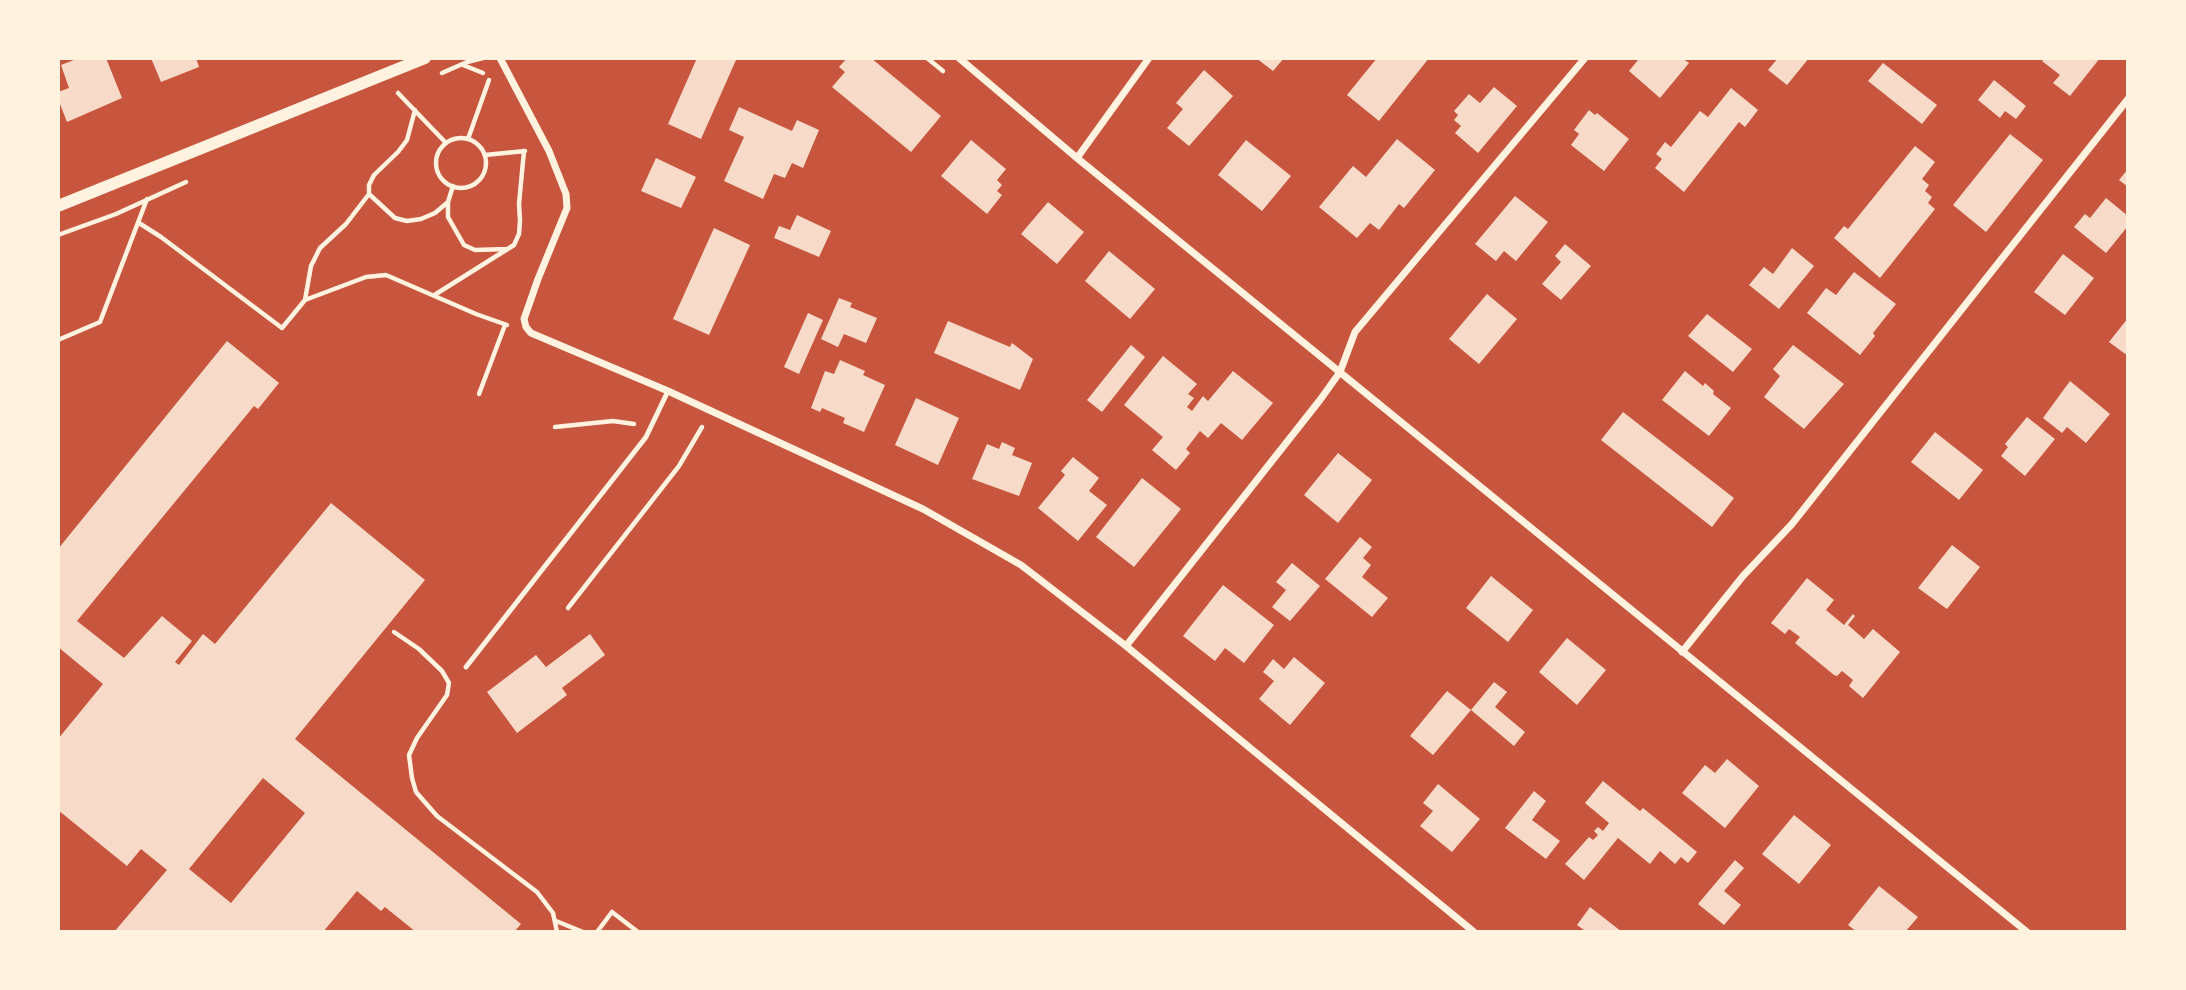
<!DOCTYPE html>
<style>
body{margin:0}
#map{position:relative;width:2186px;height:990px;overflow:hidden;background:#c8553d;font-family:"Noto Serif",serif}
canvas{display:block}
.frame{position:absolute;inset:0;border:60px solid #fff3e0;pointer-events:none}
</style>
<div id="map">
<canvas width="2186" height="990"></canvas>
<div class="frame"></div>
</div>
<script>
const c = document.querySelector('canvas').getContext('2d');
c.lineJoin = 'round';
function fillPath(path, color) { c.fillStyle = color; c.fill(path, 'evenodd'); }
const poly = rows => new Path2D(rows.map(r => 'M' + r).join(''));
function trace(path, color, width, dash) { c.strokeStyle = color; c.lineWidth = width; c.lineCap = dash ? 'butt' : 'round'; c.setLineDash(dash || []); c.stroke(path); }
const building = poly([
 [79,58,106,58,122,98,67,122,58,99,58,92,69,88,61,65],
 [151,58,196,58,199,67,161,82],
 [697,58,731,58,736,60,701,139,668,124],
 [847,58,871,58,941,116,911,152,832,87,845,72,839,67],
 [1256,58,1284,58,1273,71],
 [1377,58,1429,58,1379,121,1347,95],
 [1636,58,1682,58,1689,63,1660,98,1629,71,1638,60],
 [1778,58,1809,58,1787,85,1768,70],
 [2045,58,2100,58,2070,96,2053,83,2060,75,2042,61],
 [1883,63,1937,105,1922,124,1868,81],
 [1204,70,1233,96,1189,146,1167,128,1183,109,1176,103],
 [1994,80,2026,106,2016,119,2005,111,2000,118,1978,100],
 [1494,87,1517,106,1478,153,1455,133,1461,126,1454,120,1458,115,1454,111,1469,94,1480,103],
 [1731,88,1758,110,1745,127,1739,122,1684,192,1655,168,1662,159,1656,154,1665,142,1671,147,1700,111,1708,117],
 [739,107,792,131,797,120,819,130,803,168,792,163,785,178,774,174,763,199,724,181,744,137,729,130],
 [1589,110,1595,115,1597,113,1629,139,1604,171,1571,145,1579,134,1574,130],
 [2010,134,2043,160,1986,232,1953,205],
 [1397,139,1435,170,1404,208,1399,204,1379,230,1370,223,1357,238,1319,207,1353,166,1366,177],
 [971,140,1006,169,997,180,1002,185,997,191,1002,195,987,214,941,176],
 [1246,140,1291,176,1262,211,1218,175],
 [1915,146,1935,162,1922,179,1929,185,1925,191,1932,197,1928,203,1935,209,1880,278,1834,238,1844,226,1848,229],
 [656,158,696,177,681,208,641,191],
 [2128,169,2128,187,2119,180],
 [1515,196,1548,222,1516,261,1504,251,1496,261,1475,244],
 [2106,198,2128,216,2128,226,2106,253,2074,227,2085,214,2090,218],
 [1048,202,1084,232,1057,264,1021,234],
 [797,215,831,231,819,257,774,238,779,226,790,230],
 [714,228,750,245,709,335,673,319],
 [1565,244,1591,266,1561,300,1542,284,1561,262,1555,256],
 [1792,248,1814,266,1779,309,1749,285,1764,267,1773,274],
 [1109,251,1155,289,1130,319,1085,281],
 [2063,254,2094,278,2065,315,2034,292],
 [1854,272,1896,304,1873,333,1875,336,1860,355,1807,313,1826,288,1836,295],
 [1487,294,1517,319,1479,364,1449,339],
 [839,298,852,303,850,307,877,318,866,343,844,334,838,347,821,339],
 [808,313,823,320,799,374,784,367],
 [1707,314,1752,349,1733,372,1688,336],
 [2128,318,2128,356,2109,342],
 [948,321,1010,347,1012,343,1033,359,1020,390,934,353],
 [227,341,279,383,258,409,254,406,77,621,124,658,162,616,192,641,175,662,179,665,203,634,215,644,331,503,425,580,295,739,521,924,514,932,416,932,385,907,381,911,357,891,323,932,114,932,167,870,141,849,127,866,58,810,58,739,103,684,58,647,58,549],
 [263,778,305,813,231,903,189,869],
 [1131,345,1145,357,1102,412,1087,400],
 [1793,345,1844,384,1804,429,1764,397,1780,376,1773,369],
 [1163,356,1197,384,1188,394,1194,398,1187,407,1192,411,1203,396,1208,401,1233,371,1273,403,1242,440,1221,423,1208,438,1200,431,1186,449,1190,453,1176,470,1152,450,1163,437,1124,405],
 [840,360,865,371,863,375,885,385,864,432,843,423,845,418,822,408,820,412,811,408,825,371,834,374],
 [1685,371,1703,386,1705,383,1714,391,1713,394,1731,408,1709,436,1662,400],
 [2070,381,2110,414,2086,443,2067,427,2062,433,2043,418],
 [916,398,959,418,938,465,895,445],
 [1623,412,1734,498,1712,527,1601,440],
 [2027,417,2055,439,2025,476,2001,456,2008,447,2005,444],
 [1935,432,1983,470,1959,500,1911,462],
 [1002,442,1015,448,1012,455,1032,463,1019,496,972,479,987,444,999,449],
 [1338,453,1372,480,1338,523,1304,495],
 [1073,457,1099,478,1089,491,1107,505,1078,541,1038,508,1065,475,1061,471],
 [1142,478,1181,509,1134,567,1096,537],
 [1360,537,1372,547,1363,558,1371,565,1362,577,1388,598,1372,617,1325,579],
 [1952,545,1980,567,1947,609,1918,588],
 [1292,563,1320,586,1290,621,1272,607,1286,590,1276,582],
 [1491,576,1533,610,1508,642,1466,608],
 [1807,578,1834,600,1826,610,1844,625,1853,614,1855,616,1848,625,1864,639,1873,629,1900,652,1863,698,1849,686,1853,680,1842,671,1837,676,1834,675,1795,643,1800,637,1789,629,1785,634,1771,623],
 [1223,585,1274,625,1244,663,1225,648,1215,661,1183,636],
 [590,634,605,655,562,688,567,695,517,733,487,692,536,655,546,667],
 [1567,638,1606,670,1577,705,1539,672],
 [1294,657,1325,683,1290,725,1259,699,1274,681,1263,672,1273,659,1284,669],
 [1494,682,1507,692,1495,707,1525,732,1514,746,1471,710],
 [1447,691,1471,710,1433,755,1410,736],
 [1727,759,1759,786,1725,828,1682,793,1705,765,1715,773],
 [1603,781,1640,811,1643,808,1697,852,1688,863,1681,857,1675,864,1660,851,1650,864,1618,838,1584,880,1565,864,1589,837,1593,840,1598,835,1594,831,1598,827,1603,831,1609,823,1585,803],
 [1438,784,1480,819,1452,852,1420,826,1433,811,1423,803],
 [1534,791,1546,801,1532,820,1560,841,1546,859,1505,828],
 [1794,815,1831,845,1799,884,1762,854],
 [1735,860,1744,868,1724,891,1741,905,1724,925,1698,904],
 [1879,886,1918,917,1905,932,1857,932,1848,925],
 [1590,907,1622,932,1583,932,1584,930,1577,925]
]);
const path = poly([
 [927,58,943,71],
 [463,65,483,73],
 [442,73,467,62,483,58],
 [398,93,446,143],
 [415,110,407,140,398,152,374,175,369,185,369,194,395,218,407,221,421,219,435,213,448,202],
 '436 163a25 25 0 1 1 50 0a25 25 0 1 1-50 0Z',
 [468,139,489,80],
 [485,155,525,151],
 [453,186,448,202,448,217,464,245,475,250,507,249],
 [139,223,161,237,282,328,305,300,311,266,320,248,346,224,369,194],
 [58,235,116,214,186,182],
 [436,294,514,245,519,234,520,221,519,204,524,151],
 [305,300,366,277,386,275,476,314,507,325],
 [58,340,100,322,147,199],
 [479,394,505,325],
 [555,427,613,421,634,424],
 [568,608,679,466,702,427],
 [394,632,419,649,442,671,449,683,447,695,417,738,409,755,412,778,416,792,437,816,537,892,553,913,557,932],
 [556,921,583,932],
 [597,932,612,912,638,932]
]);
const service = poly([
 [466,667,646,437,668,391]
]);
const minor = poly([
 [500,58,549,151,566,194,567,208,538,279,524,319,526,327,531,333,668,391,923,509,1021,565,1126,646,1474,932],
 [959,58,1077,158,2027,932],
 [1077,158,1149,58],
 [1126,646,1320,400,1340,372,1355,332,1585,58],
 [1682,652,1743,576,1792,524,2128,99]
]);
const tertiary = poly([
 [58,206,425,58]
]);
fillPath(building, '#f7dbc8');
trace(path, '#fff3e0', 4.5);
trace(service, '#fff3e0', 5);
trace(minor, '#fff3e0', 7);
trace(tertiary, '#fff3e0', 12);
</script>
